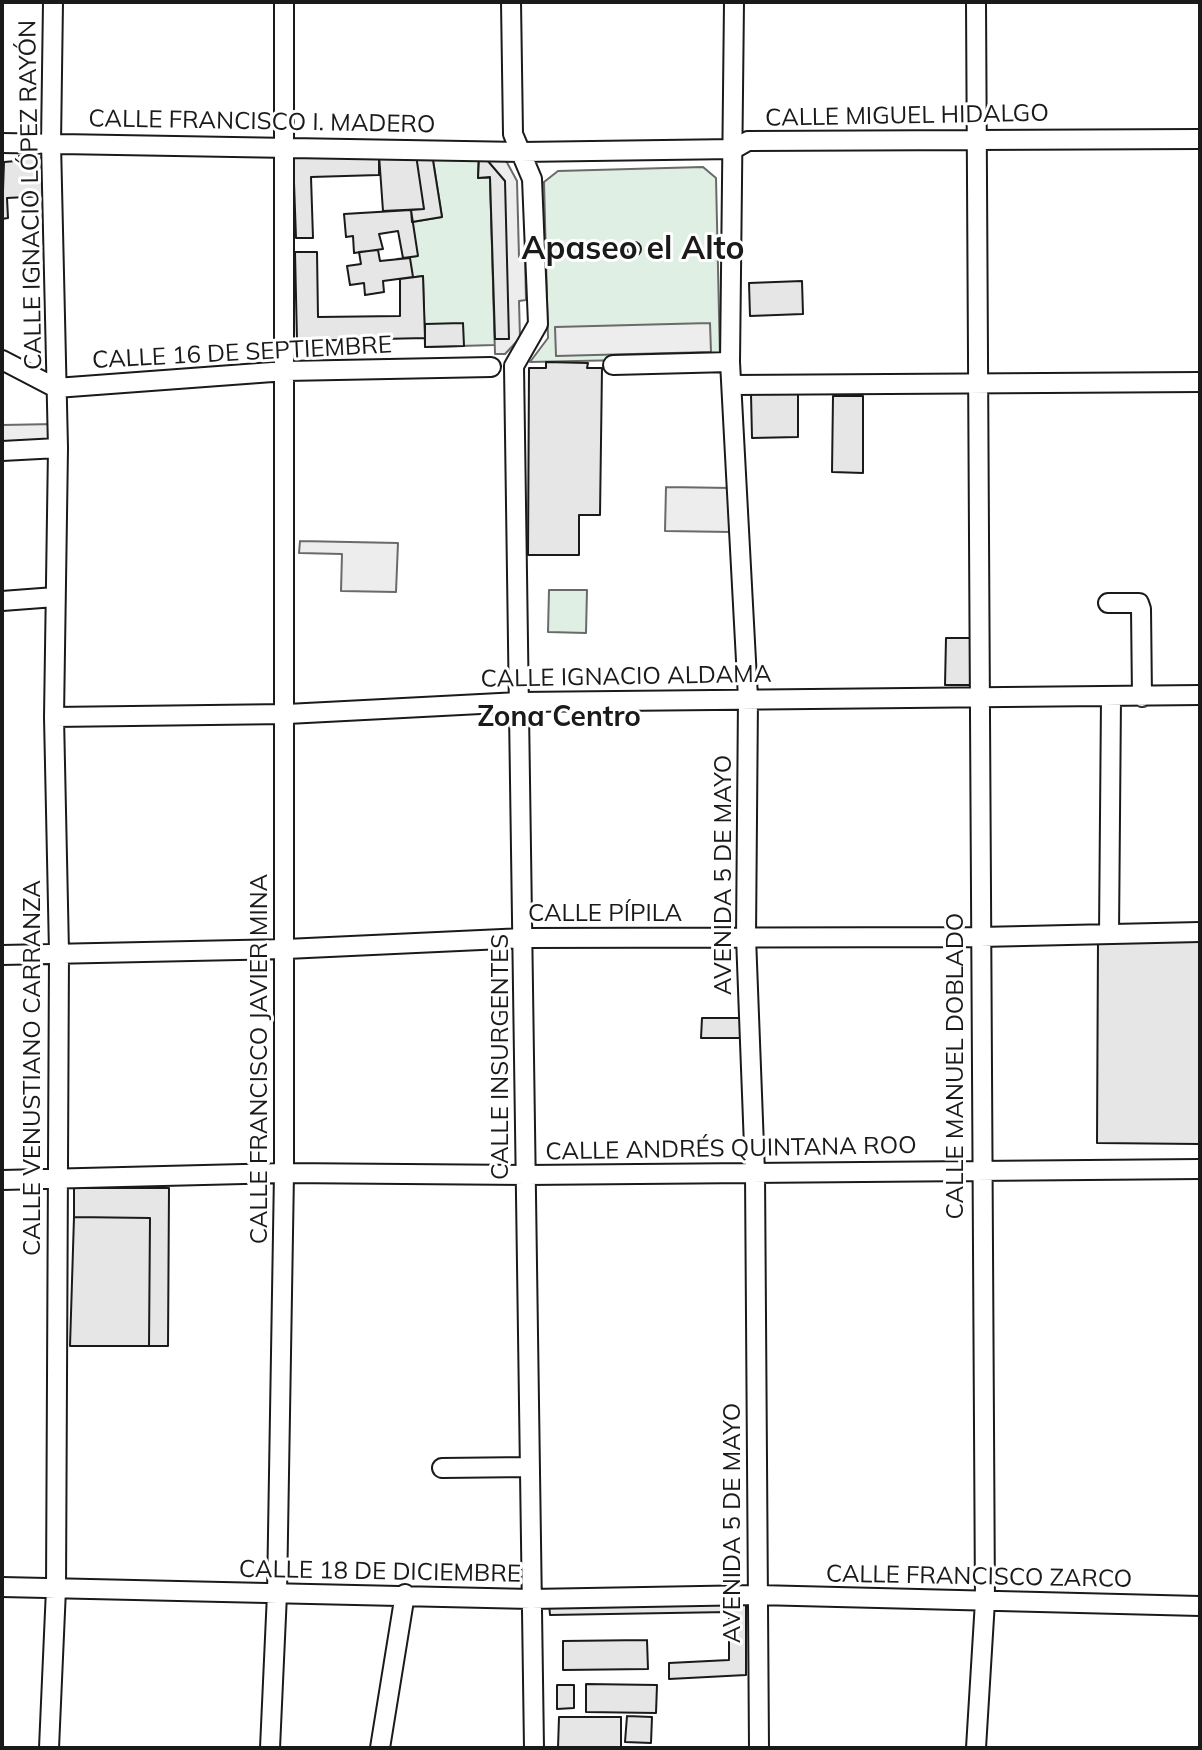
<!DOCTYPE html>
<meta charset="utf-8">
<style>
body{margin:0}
#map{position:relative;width:1202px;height:1750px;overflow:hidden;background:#fff;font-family:Mulish,sans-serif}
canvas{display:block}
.frame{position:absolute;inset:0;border:4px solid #1a1a1a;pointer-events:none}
</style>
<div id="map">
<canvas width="1202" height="1750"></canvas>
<div class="frame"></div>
</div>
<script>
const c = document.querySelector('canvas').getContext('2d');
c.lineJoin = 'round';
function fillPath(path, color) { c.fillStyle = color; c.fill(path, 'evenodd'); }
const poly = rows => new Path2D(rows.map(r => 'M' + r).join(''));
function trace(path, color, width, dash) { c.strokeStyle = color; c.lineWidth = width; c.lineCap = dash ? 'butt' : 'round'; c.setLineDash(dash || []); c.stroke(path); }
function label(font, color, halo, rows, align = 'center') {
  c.font = font + ' Mulish,sans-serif'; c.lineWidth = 6; c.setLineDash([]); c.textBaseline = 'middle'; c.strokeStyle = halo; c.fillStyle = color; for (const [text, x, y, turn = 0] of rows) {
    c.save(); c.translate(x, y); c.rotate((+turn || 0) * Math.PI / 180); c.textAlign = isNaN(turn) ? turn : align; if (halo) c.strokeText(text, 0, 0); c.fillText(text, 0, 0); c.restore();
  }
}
const green = poly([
 [479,152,478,178,490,177,495,345,425,347,423,276,400,279,397,259,417,256,412,222,442,217,432,154,479,152],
 [703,167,716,178,720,358,530,362,548,338,544,182,558,171,703,167],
 [549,590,587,590,586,633,548,632,549,590]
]);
const parking = poly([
 [479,152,504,157,517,181,519,257,525,258,526,300,519,301,520,338,505,354,495,354,490,178,478,178,479,152],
 [710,323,711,352,556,356,555,327,710,323],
 [55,424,55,443,2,444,2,425,55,424],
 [666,487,732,488,731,532,665,531,666,487],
 [300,541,398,543,396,592,341,591,342,554,299,553,300,541]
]);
const building = poly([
 [432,154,442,217,412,222,411,210,424,209,416,155,432,154],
 [293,155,379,155,379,175,311,177,313,238,296,238,293,155],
 [379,155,416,155,424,209,383,211,379,155],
 [19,156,44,159,46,196,7,198,8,218,2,219,4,162,16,161,19,156],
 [479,158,487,160,505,181,509,339,495,339,490,177,478,178,479,158],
 [411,210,418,256,403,258,398,231,379,234,383,249,354,253,353,236,346,237,344,214,411,210],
 '627 249a7 7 0 1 1 14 0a7 7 0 1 1-14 0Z',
 [378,250,380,261,410,258,413,277,383,281,384,292,365,295,364,283,350,285,347,266,361,264,359,252,378,250],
 [295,252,317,252,318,317,400,316,400,279,423,276,425,338,297,341,295,252],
 [802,281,803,314,750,316,749,283,802,281],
 [463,323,464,346,425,347,425,324,463,323],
 [546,362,588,363,587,368,602,368,600,515,579,515,579,555,528,555,529,368,546,368,546,362],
 [798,393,798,437,752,438,751,394,798,393],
 [833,396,863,396,863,473,832,472,833,396],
 [946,638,976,638,976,685,945,685,946,638],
 [1098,938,1200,938,1199,1144,1097,1143,1098,938],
 [702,1018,744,1018,744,1038,701,1038,702,1018],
 [74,1188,169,1188,168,1346,149,1346,150,1218,74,1217,74,1188],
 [74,1217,150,1218,149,1346,70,1346,74,1217],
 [746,1603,746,1675,669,1679,669,1663,729,1660,729,1612,550,1615,549,1604,746,1603],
 [647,1640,648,1669,563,1670,563,1641,647,1640],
 [586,1684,657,1685,656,1713,586,1712,586,1684],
 [557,1685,574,1685,574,1708,557,1709,557,1685],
 [627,1716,652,1717,651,1743,625,1742,627,1716],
 [559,1717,621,1717,621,1748,558,1748,559,1717]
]);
const minor = poly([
 [511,2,513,134,532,179,538,324,514,366],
 [734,2,730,362,748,698,746,937,755,1173,759,1748],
 [2,143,521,152,734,149,748,141,1200,139],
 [2,360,56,388,286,371,491,367],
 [613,365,730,362],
 [514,366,534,1748],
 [733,385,1200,382],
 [2,451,58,448],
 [2,601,55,597],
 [1108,603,1139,603,1141,609,1142,697],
 [54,717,287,714,519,702,1200,695],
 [1109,934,1111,698],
 [2,955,286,949,524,938,980,937,1200,932],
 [2,1180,284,1173,526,1175,1200,1169],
 [442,1468,529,1467],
 [2,1587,531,1599,757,1595,1200,1606],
 [49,1748,56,1589,59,952,54,717,58,448,51,143,53,2],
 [270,1748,277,1594,284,1173,284,2],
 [380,1748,405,1594],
 [976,1748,985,1601,976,2]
]);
const streetNames = [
 ["CALLE MIGUEL HIDALGO",907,116,-1],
 ["CALLE FRANCISCO I. MADERO",262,122,1],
 ["CALLE IGNACIO LÓPEZ RAYÓN",31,195,-91],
 ["CALLE 16 DE SEPTIEMBRE",242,353,-3],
 ["CALLE IGNACIO ALDAMA",626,677,-1],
 ["AVENIDA 5 DE MAYO",724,875,-90],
 ["CALLE PÍPILA",605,914],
 ["CALLE INSURGENTES",501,1057,-90],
 ["CALLE FRANCISCO JAVIER MINA",260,1059,-90],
 ["CALLE MANUEL DOBLADO",956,1066,-90],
 ["CALLE VENUSTIANO CARRANZA",33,1068,-90],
 ["CALLE ANDRÉS QUINTANA ROO",731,1149,-1],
 ["AVENIDA 5 DE MAYO",733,1523,-90],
 ["CALLE 18 DE DICIEMBRE",380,1572,1],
 ["CALLE FRANCISCO ZARCO",979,1577,1]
];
const quarterNames = [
 ["Zona Centro",559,718]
];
const districtNames = [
 ["Apaseo el Alto",633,249]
];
fillPath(green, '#e0efe3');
trace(green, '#6a6a6a', 2);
fillPath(parking, '#ededed');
trace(parking, '#6a6a6a', 2);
fillPath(building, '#e6e6e6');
trace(building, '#1a1a1a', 2);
trace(minor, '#1a1a1a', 22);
trace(minor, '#fff', 18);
label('24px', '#1a1a1a', '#fff', streetNames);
label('bold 28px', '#1a1a1a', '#fff', quarterNames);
label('bold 32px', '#1a1a1a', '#fff', districtNames);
</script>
